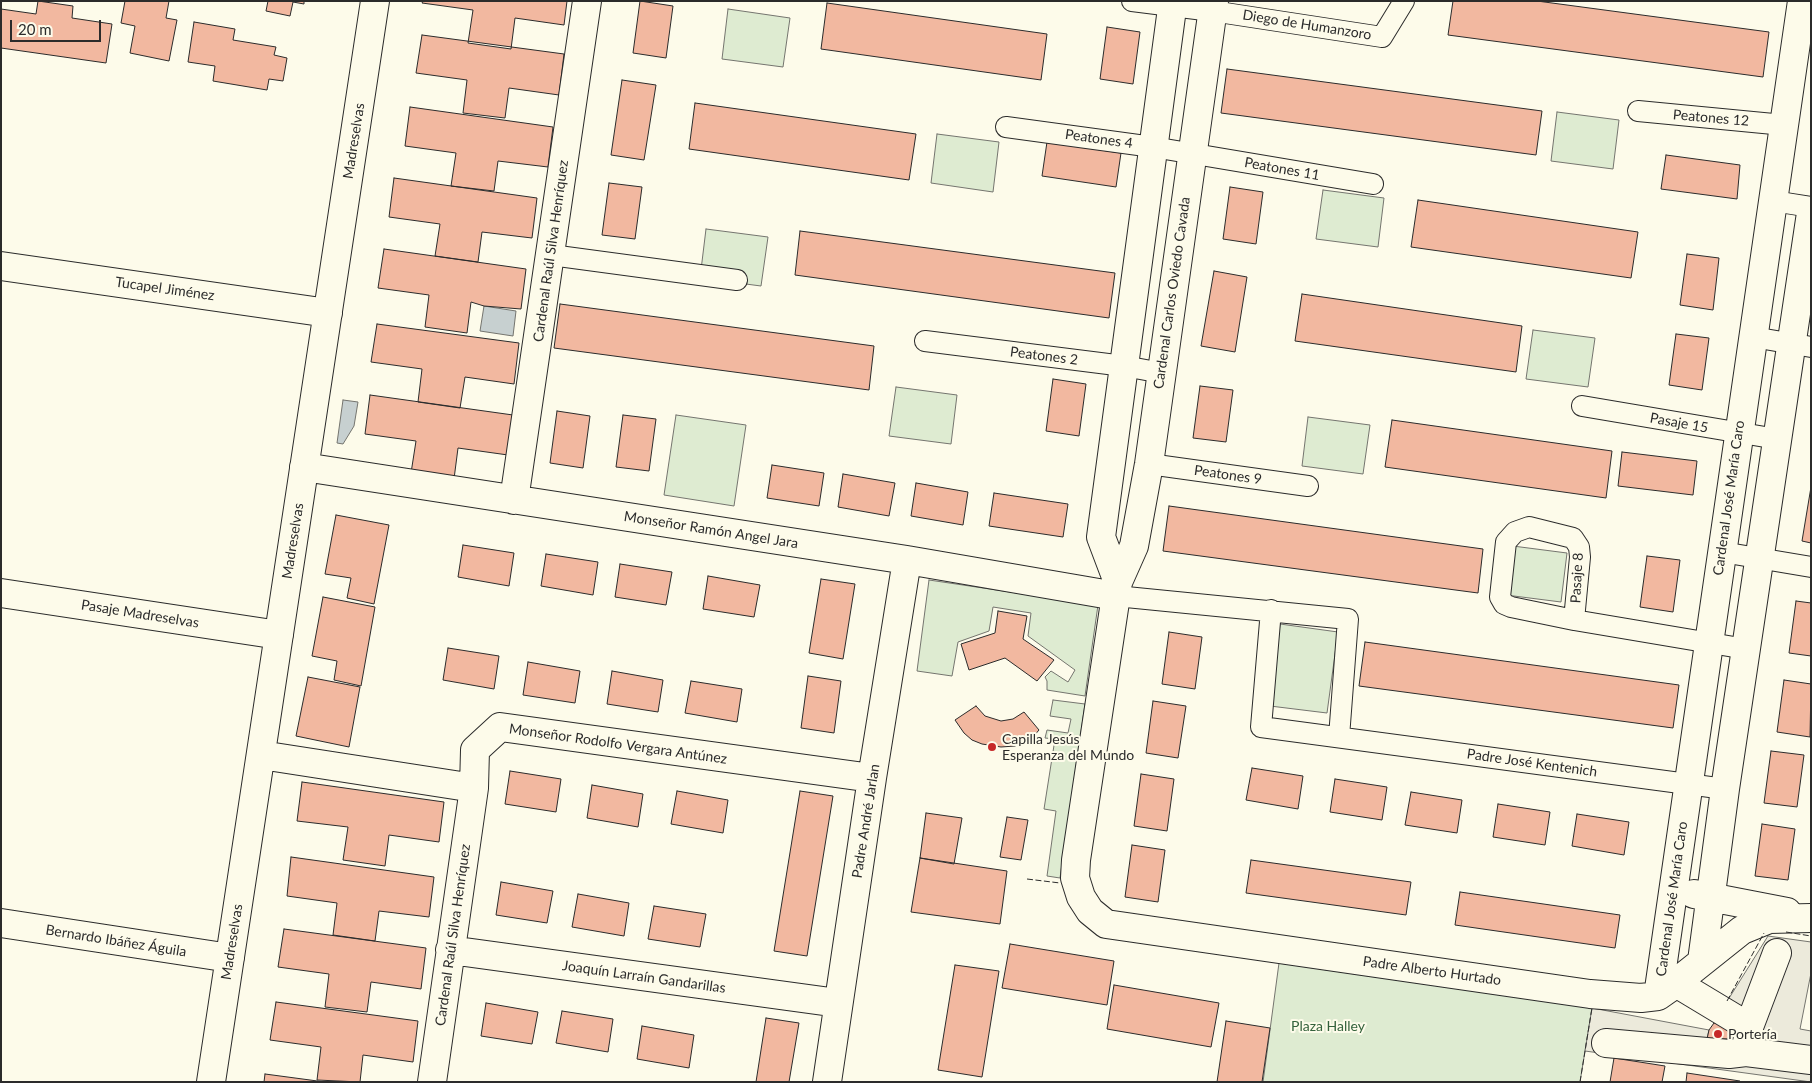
<!DOCTYPE html>
<meta charset="utf-8">
<style>
body{margin:0}
#map{position:relative;width:1812px;height:1083px;overflow:hidden;background:#fdfbea;font-family:Lato,sans-serif}
canvas{display:block}
.frame{position:absolute;inset:0;border:2px solid #2b2b2b;pointer-events:none}
.scale{position:absolute;left:10px;top:20px;width:91px;height:22px;box-sizing:border-box;border:2px solid #2b2b2b;border-top:0;padding-left:6px;font-size:15px;line-height:18px;white-space:nowrap;color:#2b2b2b;-webkit-text-stroke:4px #fdfbea;paint-order:stroke}
</style>
<div id="map">
<canvas width="1812" height="1083"></canvas>
<div class="frame"></div>
<div class="scale">20 m</div>
</div>
<script>
const c = document.querySelector('canvas').getContext('2d');
c.lineJoin = 'round';
function fillPath(path, color) { c.fillStyle = color; c.fill(path, 'evenodd'); }
const poly = rows => new Path2D(rows.map(r => 'M' + r).join(''));
function trace(path, color, width, dash) { c.strokeStyle = color; c.lineWidth = width; c.lineCap = dash ? 'butt' : 'round'; c.setLineDash(dash || []); c.stroke(path); }
function label(font, color, halo, rows, align = 'center') {
  c.font = font + ' Lato,sans-serif'; c.lineWidth = 4; c.setLineDash([]); c.textBaseline = 'middle'; c.strokeStyle = halo; c.fillStyle = color; for (const [text, x, y, turn = 0] of rows) {
    c.save(); c.translate(x, y); c.rotate((+turn || 0) * Math.PI / 180); c.textAlign = isNaN(turn) ? turn : align; if (halo) c.strokeText(text, 0, 0); c.fillText(text, 0, 0); c.restore();
  }
}
const green = poly([
 [728,9,790,18,783,67,722,59,728,9],
 [1557,112,1619,120,1613,169,1551,161,1557,112],
 [937,134,999,142,993,192,931,183,937,134],
 [1323,190,1384,198,1378,247,1316,239,1323,190],
 [706,229,768,237,761,286,700,278,706,229],
 [1533,330,1595,338,1588,387,1526,379,1533,330],
 [896,387,957,395,951,444,889,436,896,387],
 [676,415,746,425,734,506,664,495,676,415],
 [1308,417,1370,425,1363,474,1302,466,1308,417],
 [1505,545,1567,553,1561,602,1498,594,1505,545],
 [929,580,1098,605,1085,696,1047,690,1047,681,1045,677,1051,671,1068,682,1075,670,1028,636,1031,613,993,607,989,631,958,642,952,676,917,671,929,580],
 [1280,624,1338,632,1327,713,1270,706,1280,624],
 [1053,700,1085,704,1060,878,1047,876,1056,811,1044,809,1055,739,1045,738,1047,730,1068,733,1071,719,1050,716,1053,700],
 [1279,963,1592,1008,1580,1082,1263,1082,1279,963]
]);
const parking = poly([
 [1768,936,1811,942,1811,973,1800,1029,1811,1031,1811,1082,1585,1051,1592,1008,1709,1030,1707,1039,1728,1039,1716,1019,1768,936]
]);
const water = poly([
 [484,306,516,311,513,336,480,331,484,306],
 [343,400,358,402,354,426,343,444,337,443,343,400]
]);
const building = poly([
 [38,1,73,6,72,18,112,24,106,63,1,48,1,9,36,14,38,1],
 [125,1,169,1,166,18,177,20,169,61,130,53,135,26,121,23,125,1],
 [268,1,304,1,304,4,293,2,290,16,266,11,268,1],
 [423,1,567,1,564,25,515,18,511,49,468,43,473,10,422,3,423,1],
 [640,1,673,6,666,58,633,53,640,1],
 [1453,1,1537,1,1769,32,1763,77,1448,35,1453,1],
 [827,3,1047,34,1041,80,821,49,827,3],
 [194,22,235,29,233,40,276,47,274,55,287,58,283,81,269,79,267,90,213,81,215,66,188,62,194,22],
 [1107,27,1140,32,1133,84,1100,79,1107,27],
 [422,35,564,54,559,95,509,88,505,118,463,113,467,80,416,73,422,35],
 [1227,69,1542,111,1536,155,1221,113,1227,69],
 [622,80,656,85,644,160,611,155,622,80],
 [695,103,916,134,909,180,689,149,695,103],
 [410,107,553,127,548,167,498,161,494,191,451,186,456,153,405,146,410,107],
 [1047,142,1121,153,1116,187,1042,176,1047,142],
 [1666,155,1740,165,1737,199,1661,189,1666,155],
 [394,178,537,198,532,238,482,232,478,262,435,256,440,224,389,217,394,178],
 [609,183,642,187,635,239,602,235,609,183],
 [1230,187,1263,192,1256,244,1223,239,1230,187],
 [1418,200,1638,232,1631,278,1411,247,1418,200],
 [800,231,1115,273,1109,318,795,275,800,231],
 [384,249,526,269,521,309,484,306,471,302,467,333,425,327,429,295,378,288,384,249],
 [1687,254,1719,258,1713,310,1680,305,1687,254],
 [1214,271,1247,277,1235,352,1201,346,1214,271],
 [1302,294,1522,326,1516,372,1295,341,1302,294],
 [560,304,874,346,869,390,554,348,560,304],
 [377,324,519,343,514,384,465,377,460,408,418,402,422,369,371,362,377,324],
 [1676,334,1709,338,1702,390,1669,385,1676,334],
 [1053,379,1086,384,1079,436,1046,431,1053,379],
 [1200,386,1233,390,1226,442,1193,438,1200,386],
 [370,395,513,415,508,455,458,448,454,479,411,473,416,441,365,434,370,395],
 [557,411,590,416,583,468,550,463,557,411],
 [623,415,656,419,649,471,616,467,623,415],
 [1392,420,1612,451,1606,498,1385,467,1392,420],
 [1622,452,1697,461,1693,495,1618,486,1622,452],
 [772,465,824,473,819,506,767,498,772,465],
 [843,474,895,483,889,516,838,507,843,474],
 [916,483,968,492,963,525,911,516,916,483],
 [1811,487,1811,543,1802,541,1811,487],
 [994,493,1068,504,1063,537,989,526,994,493],
 [1169,506,1483,549,1478,593,1163,551,1169,506],
 [336,515,389,525,374,604,347,598,351,578,325,574,336,515],
 [463,545,514,553,509,586,458,577,463,545],
 [546,554,598,562,593,595,541,586,546,554],
 [1647,556,1680,560,1673,612,1640,607,1647,556],
 [620,564,672,572,666,605,615,597,620,564],
 [708,576,760,585,754,617,703,609,708,576],
 [821,579,855,584,843,659,809,653,821,579],
 [323,597,375,607,361,686,334,680,337,661,312,656,323,597],
 [1796,601,1811,603,1811,656,1789,653,1796,601],
 [998,611,1027,616,1023,639,1054,660,1037,681,1005,658,969,670,961,644,995,633,998,611],
 [1169,632,1202,637,1195,689,1162,684,1169,632],
 [1365,642,1679,685,1673,728,1359,686,1365,642],
 [448,648,499,656,494,689,443,680,448,648],
 [528,662,580,671,575,703,523,695,528,662],
 [612,671,663,680,658,712,607,704,612,671],
 [808,676,841,681,834,733,801,728,808,676],
 [308,677,360,687,349,747,296,736,308,677],
 [1784,680,1811,684,1810,737,1777,732,1784,680],
 [691,681,742,689,737,722,685,713,691,681],
 [1153,701,1186,706,1178,758,1146,753,1153,701],
 [976,706,985,716,1001,721,1013,719,1024,712,1039,730,1032,738,1015,746,1001,747,982,744,972,740,964,733,955,720,976,706],
 [1771,751,1804,755,1797,807,1764,803,1771,751],
 [1252,768,1303,776,1298,809,1246,800,1252,768],
 [510,771,561,779,556,812,505,804,510,771],
 [1141,774,1174,779,1167,831,1134,826,1141,774],
 [1335,779,1387,787,1382,820,1330,812,1335,779],
 [302,782,444,802,439,842,389,835,385,866,343,860,348,827,297,821,302,782],
 [592,785,643,794,638,827,587,818,592,785],
 [677,791,728,800,723,833,671,824,677,791],
 [800,791,833,796,807,956,774,951,800,791],
 [1411,792,1462,800,1457,833,1405,825,1411,792],
 [1498,804,1550,812,1545,845,1493,837,1498,804],
 [926,813,962,818,954,864,920,858,926,813],
 [1577,814,1629,822,1624,855,1572,846,1577,814],
 [1007,817,1028,820,1021,860,1000,857,1007,817],
 [1762,824,1795,829,1788,880,1755,876,1762,824],
 [1132,845,1165,850,1158,902,1125,897,1132,845],
 [291,857,434,877,429,917,379,911,375,941,333,935,337,903,287,896,291,857],
 [920,858,1007,871,1000,924,911,912,920,858],
 [1251,860,1411,882,1406,915,1246,893,1251,860],
 [501,882,553,891,547,923,496,915,501,882],
 [1460,892,1620,915,1615,948,1455,925,1460,892],
 [578,894,629,903,624,936,572,927,578,894],
 [654,906,706,914,700,947,648,939,654,906],
 [284,929,426,948,421,989,371,982,367,1012,325,1007,329,974,278,967,284,929],
 [1010,944,1114,961,1107,1005,1002,988,1010,944],
 [955,965,999,971,982,1077,938,1070,955,965],
 [1114,985,1219,1003,1211,1047,1107,1029,1114,985],
 [276,1002,418,1021,413,1062,363,1055,360,1082,317,1080,321,1047,270,1040,276,1002],
 [486,1003,538,1012,532,1044,481,1036,486,1003],
 [562,1011,613,1019,608,1052,556,1043,562,1011],
 [766,1018,799,1023,789,1082,756,1082,766,1018],
 [1226,1021,1270,1028,1262,1082,1217,1082,1226,1021],
 [1714,1023,1731,1024,1728,1039,1707,1039,1709,1030,1714,1023],
 [642,1026,694,1035,689,1068,637,1059,642,1026],
 [1614,1058,1665,1066,1662,1082,1610,1082,1614,1058],
 [1687,1073,1740,1081,1740,1082,1686,1082,1687,1073],
 [265,1074,325,1082,264,1082,265,1074]
]);
const pedestrian = poly([
 [1132,1,1212,11,1382,37,1404,1],
 [1638,111,1784,125],
 [1006,127,1153,147,1373,184],
 [1773,201,1811,207],
 [551,255,737,280],
 [1753,337,1811,347],
 [925,341,1124,366,1162,373],
 [1582,406,1777,439],
 [1149,464,1308,486],
 [1722,552,1811,567],
 [1116,596,1348,619,1339,737],
 [1271,610,1261,727,1725,789],
 [1574,620,1580,557,1579,547,1573,538,1529,527,1515,532,1506,542,1500,597,1504,604,1511,607,1574,620,1746,649]
]);
const minor = poly([
 [1214,1,1149,464,1134,546,1118,582,1076,860,1075,878,1081,897,1090,911,1106,924,1590,994,1641,998,1658,996,1668,989,1742,930,1769,919,1811,918],
 [1,266,328,313],
 [304,467,907,560,1116,596],
 [514,500,587,1],
 [1118,582,1101,537,1173,1],
 [1,593,279,635],
 [261,755,474,788],
 [1694,894,1787,912],
 [1,923,230,958],
 [450,950,838,1003],
 [1702,961,1725,789,1811,213],
 [1676,983,1749,1027,1746,1052,1811,1060],
 [1658,996,1802,1],
 [1749,1027,1777,953],
 [1606,1043,1729,1054,1746,1052],
 [211,1082,375,1],
 [432,1082,474,788,475,750,500,727,872,778],
 [827,1082,872,778,907,560]
]);
const fence = poly([
 [1027,879,1060,883],
 [1786,932,1811,936],
 [1727,1001,1764,933],
 [1580,1082,1592,1008]
]);
const markers = [
 [992,747,5,"#c62828"],
 [1718,1034,5,"#c62828"]
];
const streetNames = [
 ["Diego de Humanzoro",1307,25,9],
 ["Peatones 12",1711,118,5],
 ["Peatones 4",1099,139,8],
 ["Madreselvas",354,141,-81],
 ["Peatones 11",1282,169,10],
 ["Cardenal Raúl Silva Henríquez",551,251,-82],
 ["Tucapel Jiménez",165,289,8],
 ["Cardenal Carlos Oviedo Cavada",1172,293,-82],
 ["Peatones 2",1044,356,7],
 ["Pasaje 15",1679,423,10],
 ["Peatones 9",1228,475,8],
 ["Cardenal José María Caro",1729,498,-82],
 ["Monseñor Ramón Angel Jara",711,530,9],
 ["Madreselvas",293,541,-81],
 ["Pasaje 8",1577,578,-87],
 ["Pasaje Madreselvas",140,614,9],
 ["Monseñor Rodolfo Vergara Antúnez",618,744,8],
 ["Padre José Kentenich",1532,763,8],
 ["Padre André Jarlan",866,821,-81],
 ["Cardenal José María Caro",1672,899,-82],
 ["Cardenal Raúl Silva Henríquez",453,935,-82],
 ["Bernardo Ibáñez Águila",116,941,9],
 ["Madreselvas",232,942,-81],
 ["Padre Alberto Hurtado",1432,971,8],
 ["Joaquín Larraín Gandarillas",644,977,8]
];
const poiNames = [
 ["Capilla Jesús",1002,739],
 ["Esperanza del Mundo",1002,755],
 ["Portería",1728,1034]
];
const parkNames = [
 ["Plaza Halley",1328,1026]
];
fillPath(green, '#deebd1');
trace(green, '#74746e', 1);
fillPath(parking, '#eceadb');
trace(parking, '#74746e', 1);
fillPath(water, '#c7d0d0');
trace(water, '#74746e', 1);
fillPath(building, '#f2b8a0');
trace(building, '#2b2b2b', 1);
trace(pedestrian, '#2b2b2b', 22);
trace(minor, '#2b2b2b', 30);
trace(pedestrian, '#fdfbea', 20);
trace(minor, '#fdfbea', 28);
trace(fence, '#2b2b2b', 1, [6, 2.5]);
for (const [x, y, r, color] of markers) { const dot = new Path2D(); dot.arc(x, y, r, 0, 2 * Math.PI); c.fillStyle = color; c.fill(dot); trace(dot, '#fdfbea', 2); }
label('14px', '#2b2b2b', '#fdfbea', streetNames);
label('14px', '#2b2b2b', '#fdfbea', poiNames, 'left');
label('14px', '#34623c', '#fdfbea', parkNames);
</script>
